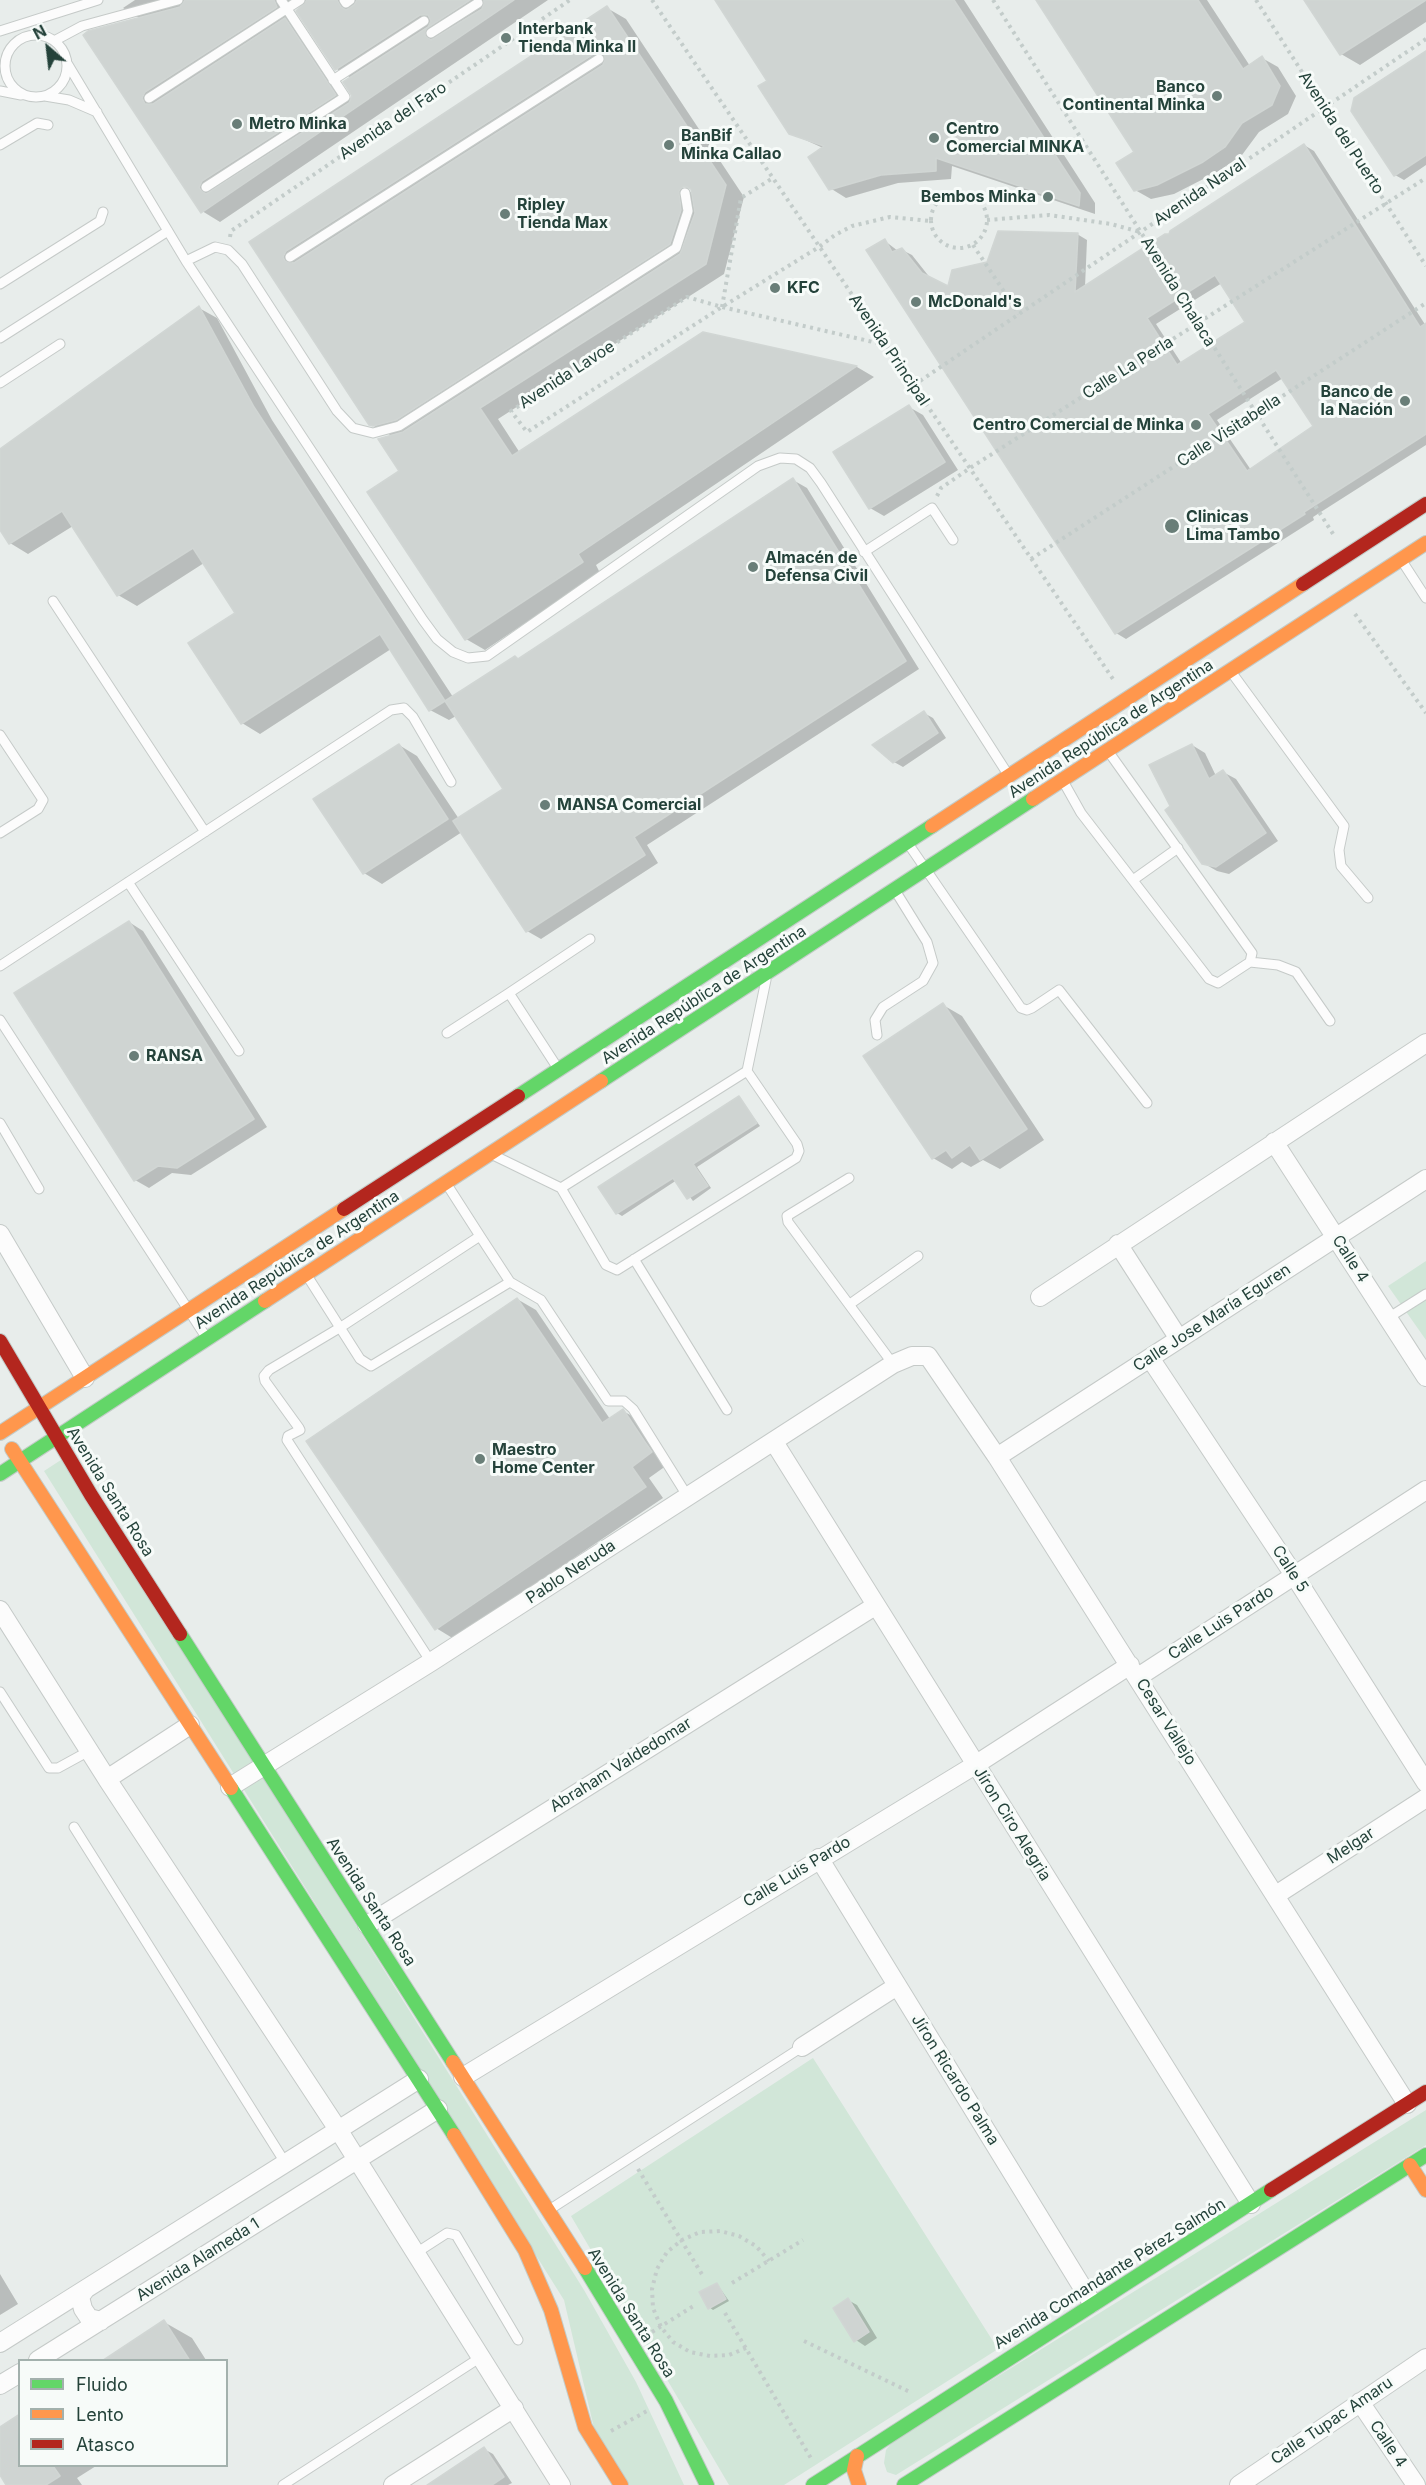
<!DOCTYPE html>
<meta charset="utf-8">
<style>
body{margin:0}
#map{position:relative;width:1426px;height:2485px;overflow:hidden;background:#e8edeb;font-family:Inter,sans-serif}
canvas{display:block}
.legend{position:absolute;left:18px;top:2359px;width:210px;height:108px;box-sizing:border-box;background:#f7fbf9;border:2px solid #a3b1ad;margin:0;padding:8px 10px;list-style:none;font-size:18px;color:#24423a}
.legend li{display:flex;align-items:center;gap:12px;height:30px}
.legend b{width:30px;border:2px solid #a3b1ad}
.north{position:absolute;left:18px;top:18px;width:60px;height:60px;-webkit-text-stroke:4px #f7fbf9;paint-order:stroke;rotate:332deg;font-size:16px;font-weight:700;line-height:24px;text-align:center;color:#24423a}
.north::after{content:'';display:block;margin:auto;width:21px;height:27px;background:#24423a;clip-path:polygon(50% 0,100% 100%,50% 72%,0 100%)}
</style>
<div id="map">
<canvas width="1426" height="2485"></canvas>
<ul class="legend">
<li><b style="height:8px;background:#63d668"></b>Fluido</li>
<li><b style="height:8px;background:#ff974d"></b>Lento</li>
<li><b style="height:8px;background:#b3261e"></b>Atasco</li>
</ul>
<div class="north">N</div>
</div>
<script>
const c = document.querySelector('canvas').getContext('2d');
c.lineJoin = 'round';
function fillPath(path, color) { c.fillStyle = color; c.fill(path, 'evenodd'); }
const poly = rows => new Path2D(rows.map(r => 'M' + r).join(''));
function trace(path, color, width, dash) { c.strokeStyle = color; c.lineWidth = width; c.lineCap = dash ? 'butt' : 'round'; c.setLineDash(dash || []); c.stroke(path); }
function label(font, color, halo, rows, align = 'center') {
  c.font = font + ' Inter,sans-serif'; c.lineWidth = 6; c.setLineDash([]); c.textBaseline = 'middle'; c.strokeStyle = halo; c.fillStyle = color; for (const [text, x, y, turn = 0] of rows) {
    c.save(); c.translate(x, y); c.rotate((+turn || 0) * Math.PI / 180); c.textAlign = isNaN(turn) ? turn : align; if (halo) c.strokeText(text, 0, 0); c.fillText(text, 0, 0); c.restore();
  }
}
const green = poly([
 [1426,1261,1426,1340,1388,1286],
 [64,1458,584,2290,636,2382,684,2485,626,2485,594,2428,564,2300,44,1471],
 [813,2058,998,2349,784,2485,729,2485,571,2216],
 [1426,2110,1426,2145,896,2475,887,2472,884,2463,886,2450,892,2442]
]);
const shadow = poly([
 [135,0,548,0,220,222,202,211,85,36,141,19,123,8],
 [301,5,304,7,298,11,337,69,351,78,353,96,351,102,303,30,289,22,295,17,293,7],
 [717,0,964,0,1095,203,1095,214,952,166,951,179,898,183,846,198,830,188,823,148,790,133,769,81],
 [1037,0,1207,0,1250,66,1262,58,1278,67,1296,96,1288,114,1259,132,1242,155,1219,171,1174,194,1151,199,1135,190,1136,152],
 [1306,0,1426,0,1426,22,1360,65,1341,54],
 [607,8,626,19,744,197,724,274,498,419,520,453,703,334,857,367,874,377,596,565,600,573,485,650,466,639,401,471,392,436,370,424,251,243],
 [590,48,606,58,606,61,588,51],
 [678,181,692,190,692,193,676,184],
 [1426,53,1426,165,1404,180,1395,175],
 [1304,145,1314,151,1426,326,1426,445,1313,517,1314,520,1126,639,1116,633,885,241,898,251,902,250,912,255,931,279,950,288,988,263,1077,234,1087,240,1085,287,1170,236],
 [1222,283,1247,322,1182,364,1156,324],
 [1283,378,1315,426,1251,470,1217,420],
 [199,308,217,318,272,420,453,697,515,657,520,660,793,480,807,488,919,669,647,845,658,863,541,939,527,931,462,832,382,884,364,873,399,745,417,756,459,819,505,789,456,716,449,720,430,710,391,649,260,734,242,723,237,613,204,563,137,606,118,595,73,526,28,554,10,543,0,528,0,451],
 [909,407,923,415,958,470,884,516,870,508],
 [924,713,933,718,946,738,903,767,894,762],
 [1192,745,1205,753,1216,776,1223,772,1236,779,1278,841,1229,874,1217,871,1203,863,1172,807],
 [129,922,143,931,267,1127,191,1175,172,1173,149,1188,135,1180],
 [943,1005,962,1016,1044,1140,1000,1169,983,1160,971,1167,962,1162,952,1169,933,1158],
 [739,1098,760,1126,697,1167,711,1188,693,1201,677,1180,622,1216,617,1213,601,1188],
 [517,1299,536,1310,610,1419,623,1411,641,1421,670,1463,649,1478,663,1498,454,1639,436,1628],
 [0,2274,18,2304,0,2315],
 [717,2284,729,2301,713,2310,709,2307],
 [848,2300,857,2305,877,2338,865,2346,856,2340],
 [164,2322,192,2338,206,2360,104,2360],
 [0,2428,20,2466,96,2466,77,2478,82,2485,8,2485,0,2473],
 [484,2449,493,2454,512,2483,508,2485,438,2485]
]);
const building = poly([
 [185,0,274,0,277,7,145,92,142,98,145,104,153,104,285,18,336,95,202,181,199,188,206,194,349,103,352,96,343,82,428,27,431,21,428,15,420,15,335,70,296,11,307,0,337,0,341,7,346,10,354,5,357,0,470,0,427,28,425,36,431,40,482,9,484,0,514,0,201,213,83,35,88,31,180,7,185,0],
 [715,0,954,0,1080,193,1079,206,936,158,936,171,881,175,829,190,808,157,824,146,789,134,758,86,767,81,715,0],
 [1036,0,1198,0,1243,69,1262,56,1280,86,1272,105,1242,123,1225,147,1203,162,1157,185,1134,191,1116,163,1134,152,1036,0],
 [1304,0,1426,0,1340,55,1304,0],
 [607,6,726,185,706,264,480,408,512,456,703,332,857,366,578,554,583,562,465,640,367,492,399,471,378,439,403,432,680,254,695,213,691,189,684,186,679,191,681,210,670,244,396,420,373,426,369,425,249,242,607,6],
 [595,53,602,53,605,56,603,65,294,263,285,261,283,257,286,251,595,53],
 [1426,51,1426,155,1394,176,1351,111,1354,98,1426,51],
 [1304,144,1420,327,1426,323,1426,434,1304,512,1305,514,1115,634,866,250,885,239,892,252,902,248,922,273,948,286,952,270,987,262,998,231,1078,233,1075,292,1165,234,1169,234,1170,231,1304,144],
 [1215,275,1245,322,1177,365,1147,318,1215,275],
 [1276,370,1313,426,1247,471,1208,414,1276,370],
 [199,306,254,407,445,701,429,711,380,634,241,724,188,643,235,613,193,548,117,596,62,511,9,544,0,530,0,449,199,306],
 [909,405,945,462,869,509,833,452,909,405],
 [793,478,906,661,634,837,645,855,526,932,453,821,503,789,445,701,515,656,518,659,793,478],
 [924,711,938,733,893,763,872,745,924,711],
 [399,744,448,819,363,874,313,799,399,744],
 [1192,744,1209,779,1223,770,1266,833,1216,867,1202,864,1165,810,1170,806,1149,765,1192,744],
 [129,921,254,1119,177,1168,158,1166,134,1181,14,993,129,921],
 [943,1003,1027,1129,980,1160,970,1145,952,1158,946,1150,932,1159,863,1056,943,1003],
 [739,1096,757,1123,693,1164,708,1186,687,1199,673,1178,616,1214,598,1187,739,1096],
 [517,1298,602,1423,623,1409,645,1442,652,1452,632,1467,646,1487,435,1630,306,1441,517,1298],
 [717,2283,726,2299,708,2309,699,2292,717,2283],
 [848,2298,869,2332,854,2342,833,2308,848,2298],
 [164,2320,190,2361,102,2361,164,2320],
 [20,2414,20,2466,53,2466,60,2476,46,2485,6,2485,0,2475,0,2427,20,2414],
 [484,2447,504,2477,492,2485,427,2485,484,2447]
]);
const path = poly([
 [652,0,1115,682],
 [993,0,1335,537],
 [1256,0,1426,266],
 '931 220a28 28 0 1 1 56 0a28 28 0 1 1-56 0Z',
 [987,220,1049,215,1111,224,1140,232],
 [230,237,231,231,570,0],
 [973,245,1019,314],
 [722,307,741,198,773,178],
 [886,345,722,307,687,297,511,411,527,432,722,307,819,247,835,235,852,226,890,217,930,221],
 [914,385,1426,39],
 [937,496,941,488,970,468,1426,178],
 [1031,559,1426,303],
 [1355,614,1426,713],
 [638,2169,703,2276],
 [732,2283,803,2240],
 [725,2313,812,2460],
 [652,2332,695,2305],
 [804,2341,912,2393],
 [746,2348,729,2355,710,2356,690,2352,673,2342,661,2327,653,2308,652,2289,657,2269,667,2252,682,2240,700,2232,720,2231,739,2236,756,2246,769,2261],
 [611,2431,647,2411]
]);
const lane = poly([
 [344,0,346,3,350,0],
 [0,31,98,0],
 [431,33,478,3],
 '5 66a31 31 0 1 1 62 0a31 31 0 1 1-62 0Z',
 [54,41,82,26,178,0],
 [67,63,186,261,423,620,437,639,453,652,468,658,487,656,758,466,780,458,796,459,810,468,821,483,1009,776],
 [333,80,424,21],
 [0,91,21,95],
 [45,96,69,100,97,112],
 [149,98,300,0],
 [0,145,37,123,48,125],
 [206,187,345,97,281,0],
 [290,257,599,59],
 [186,261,215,247,228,250,242,264,337,411,353,428,373,433,399,426,676,248,688,211,685,193],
 [0,284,100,221,103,212],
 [0,338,168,231],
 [0,383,60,344],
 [864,552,932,508,953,540],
 [1402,561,1426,598],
 [53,601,205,832],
 [1232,673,1344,826,1339,850,1341,866,1368,898],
 [0,735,43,800,38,809,0,833],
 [1063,781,1081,813,1209,979,1218,983,1250,962,1252,953,1108,751],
 [907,842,1021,1008,1027,1010,1032,1008,1059,990,1147,1103],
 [1133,880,1178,848],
 [128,882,239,1051],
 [1250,962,1278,965,1296,972,1330,1021],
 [0,966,391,710,404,708,413,717,451,782],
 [509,993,590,939],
 [0,1020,206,1337],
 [447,1033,509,993,557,1067],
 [877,1035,875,1020,883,1007,923,981,933,963,927,942,896,892],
 [0,1123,39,1189],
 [493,1155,561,1188,747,1071,766,980],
 [849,1178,787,1216,788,1222,893,1364],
 [446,1183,480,1236],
 [561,1188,606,1265,617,1270,796,1158,799,1151,797,1144,747,1071],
 [634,1259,727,1410],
 [306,1274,360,1359,371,1366,510,1282],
 [850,1304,918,1256],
 [1388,1318,1426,1294],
 [431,1662,287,1440,288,1436,300,1430,299,1428,265,1381,264,1376,269,1370,341,1327,480,1236,510,1282,541,1300,608,1401,624,1401,633,1409,688,1497],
 [0,1692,49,1768,58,1768,89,1751],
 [74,1827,286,2164],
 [549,2210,802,2047],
 [416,2253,447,2233,456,2235,518,2340],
 [283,2485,481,2357]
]);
const street = poly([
 [1274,1142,1426,1377],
 [0,1234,85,1378],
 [1118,1244,1179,1339],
 [1040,1297,1426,1043],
 [1150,1358,1294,1575,1426,1783],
 [774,1442,1251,2204],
 [997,1457,1426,1179],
 [0,1610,107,1779,190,1725],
 [1138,1677,1426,1490],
 [107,1779,339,2131,561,2485],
 [230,1787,431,1662,893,1364,912,1356,928,1356,997,1457,1407,2104],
 [819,1858,1092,2303],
 [1276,1895,1426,1798],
 [367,1925,875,1606],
 [802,2047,897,1986],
 [463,2077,975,1765,1130,1665],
 [85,2290,80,2297,83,2309,89,2318,101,2321],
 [0,2343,419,2079],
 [38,2360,438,2109],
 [0,2385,20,2373],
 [1360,2402,1416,2485],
 [393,2485,514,2408],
 [1239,2485,1426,2358]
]);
const fast = poly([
 [601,1081,1033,799],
 [518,1096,932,826],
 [0,1474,265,1301],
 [180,1634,453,2062],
 [231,1788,454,2135],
 [585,2268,666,2401,707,2485],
 [813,2485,1271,2190],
 [904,2485,1426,2155]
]);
const slow = poly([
 [1033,799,1426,543],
 [932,826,1303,584],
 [265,1301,601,1081],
 [0,1433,344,1209],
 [12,1449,231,1788],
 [453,2062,585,2268],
 [454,2135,525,2250,551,2310,585,2427,621,2485],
 [1410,2165,1426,2190],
 [857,2456,854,2470,859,2485]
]);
const jam = poly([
 [1303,584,1426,504],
 [344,1209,518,1096],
 [0,1341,91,1495,180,1634],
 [1271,2190,1426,2092]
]);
const markers = [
 [506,38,6,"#697e78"],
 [1217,96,6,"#697e78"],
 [237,124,6,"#697e78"],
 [934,138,6,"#697e78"],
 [669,145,6,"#697e78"],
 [1048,197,6,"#697e78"],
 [505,214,6,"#697e78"],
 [775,288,6,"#697e78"],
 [916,302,6,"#697e78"],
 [1405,401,6,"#697e78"],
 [1196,425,6,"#697e78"],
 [1172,526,8,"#697e78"],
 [753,567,6,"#697e78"],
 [545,805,6,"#697e78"],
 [134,1056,6,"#697e78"],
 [480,1459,6,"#697e78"]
];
const poiNames = [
 ["Interbank",518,29],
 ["Tienda Minka II",518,47],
 ["Banco",1205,87,"right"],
 ["Continental Minka",1205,105,"right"],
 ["Metro Minka",249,124],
 ["Centro",946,129],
 ["Comercial MINKA",946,147],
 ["BanBif",681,136],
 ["Minka Callao",681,154],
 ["Bembos Minka",1036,197,"right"],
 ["Ripley",517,205],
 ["Tienda Max",517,223],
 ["KFC",787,288],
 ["McDonald's",928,302],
 ["Banco de",1393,392,"right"],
 ["la Nación",1393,410,"right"],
 ["Centro Comercial de Minka",1184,425,"right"],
 ["Clinicas",1186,517],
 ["Lima Tambo",1186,535],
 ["Almacén de",765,558],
 ["Defensa Civil",765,576],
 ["MANSA Comercial",557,805],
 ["RANSA",146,1056],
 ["Maestro",492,1450],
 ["Home Center",492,1468]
];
const streetNames = [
 ["Avenida del Faro",393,121,-34],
 ["Avenida del Puerto",1341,133,57],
 ["Avenida Naval",1200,192,-34],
 ["Avenida Chalaca",1178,292,58],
 ["Avenida Principal",889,350,56],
 ["Calle La Perla",1128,368,-32],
 ["Avenida Lavoe",567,375,-33],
 ["Calle Visitabella",1229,431,-33],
 ["Avenida República de Argentina",1111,729,-33],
 ["Avenida República de Argentina",704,995,-33],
 ["Calle 4",1350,1259,57],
 ["Avenida República de Argentina",297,1260,-33],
 ["Calle Jose María Eguren",1212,1318,-33],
 ["Avenida Santa Rosa",110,1492,58],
 ["Calle 5",1290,1569,57],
 ["Pablo Neruda",571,1572,-33],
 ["Calle Luis Pardo",1221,1623,-33],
 ["Cesar Vallejo",1166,1722,58],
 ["Abraham Valdedomar",621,1765,-32],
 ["Jíron Ciro Alegria",1012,1824,58],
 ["Melgar",1351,1846,-33],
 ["Calle Luis Pardo",797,1872,-31],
 ["Avenida Santa Rosa",371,1902,57],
 ["Jíron Ricardo Palma",955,2080,58],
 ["Avenida Alameda 1",198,2260,-32],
 ["Avenida Comandante Pérez Salmón",1110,2274,-32],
 ["Avenida Santa Rosa",631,2313,58],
 ["Calle Tupac Amaru",1332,2421,-34],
 ["Calle 4",1388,2444,56]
];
fillPath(green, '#d1e6d8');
fillPath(shadow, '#0003');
fillPath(building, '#cfd4d2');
trace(building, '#d1d6d4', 1.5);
trace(lane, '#c5cac8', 11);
trace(street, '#c5cac8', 20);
trace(fast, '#c3cbc8', 16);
trace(slow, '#c3cbc8', 16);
trace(jam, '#c3cbc8', 16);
trace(path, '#c3ccca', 4, [3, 4.5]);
trace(lane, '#fcfcfc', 9);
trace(street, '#fcfcfc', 18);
trace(fast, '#63d668', 14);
trace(slow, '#ff974d', 14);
trace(jam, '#b3261e', 14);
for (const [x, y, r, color] of markers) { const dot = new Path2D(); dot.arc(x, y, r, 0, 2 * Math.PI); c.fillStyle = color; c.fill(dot); trace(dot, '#f7fbf9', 2); }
label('bold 16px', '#24423a', '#f7fbf9', poiNames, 'left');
label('16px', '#24423a', '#f7fbf9', streetNames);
</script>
